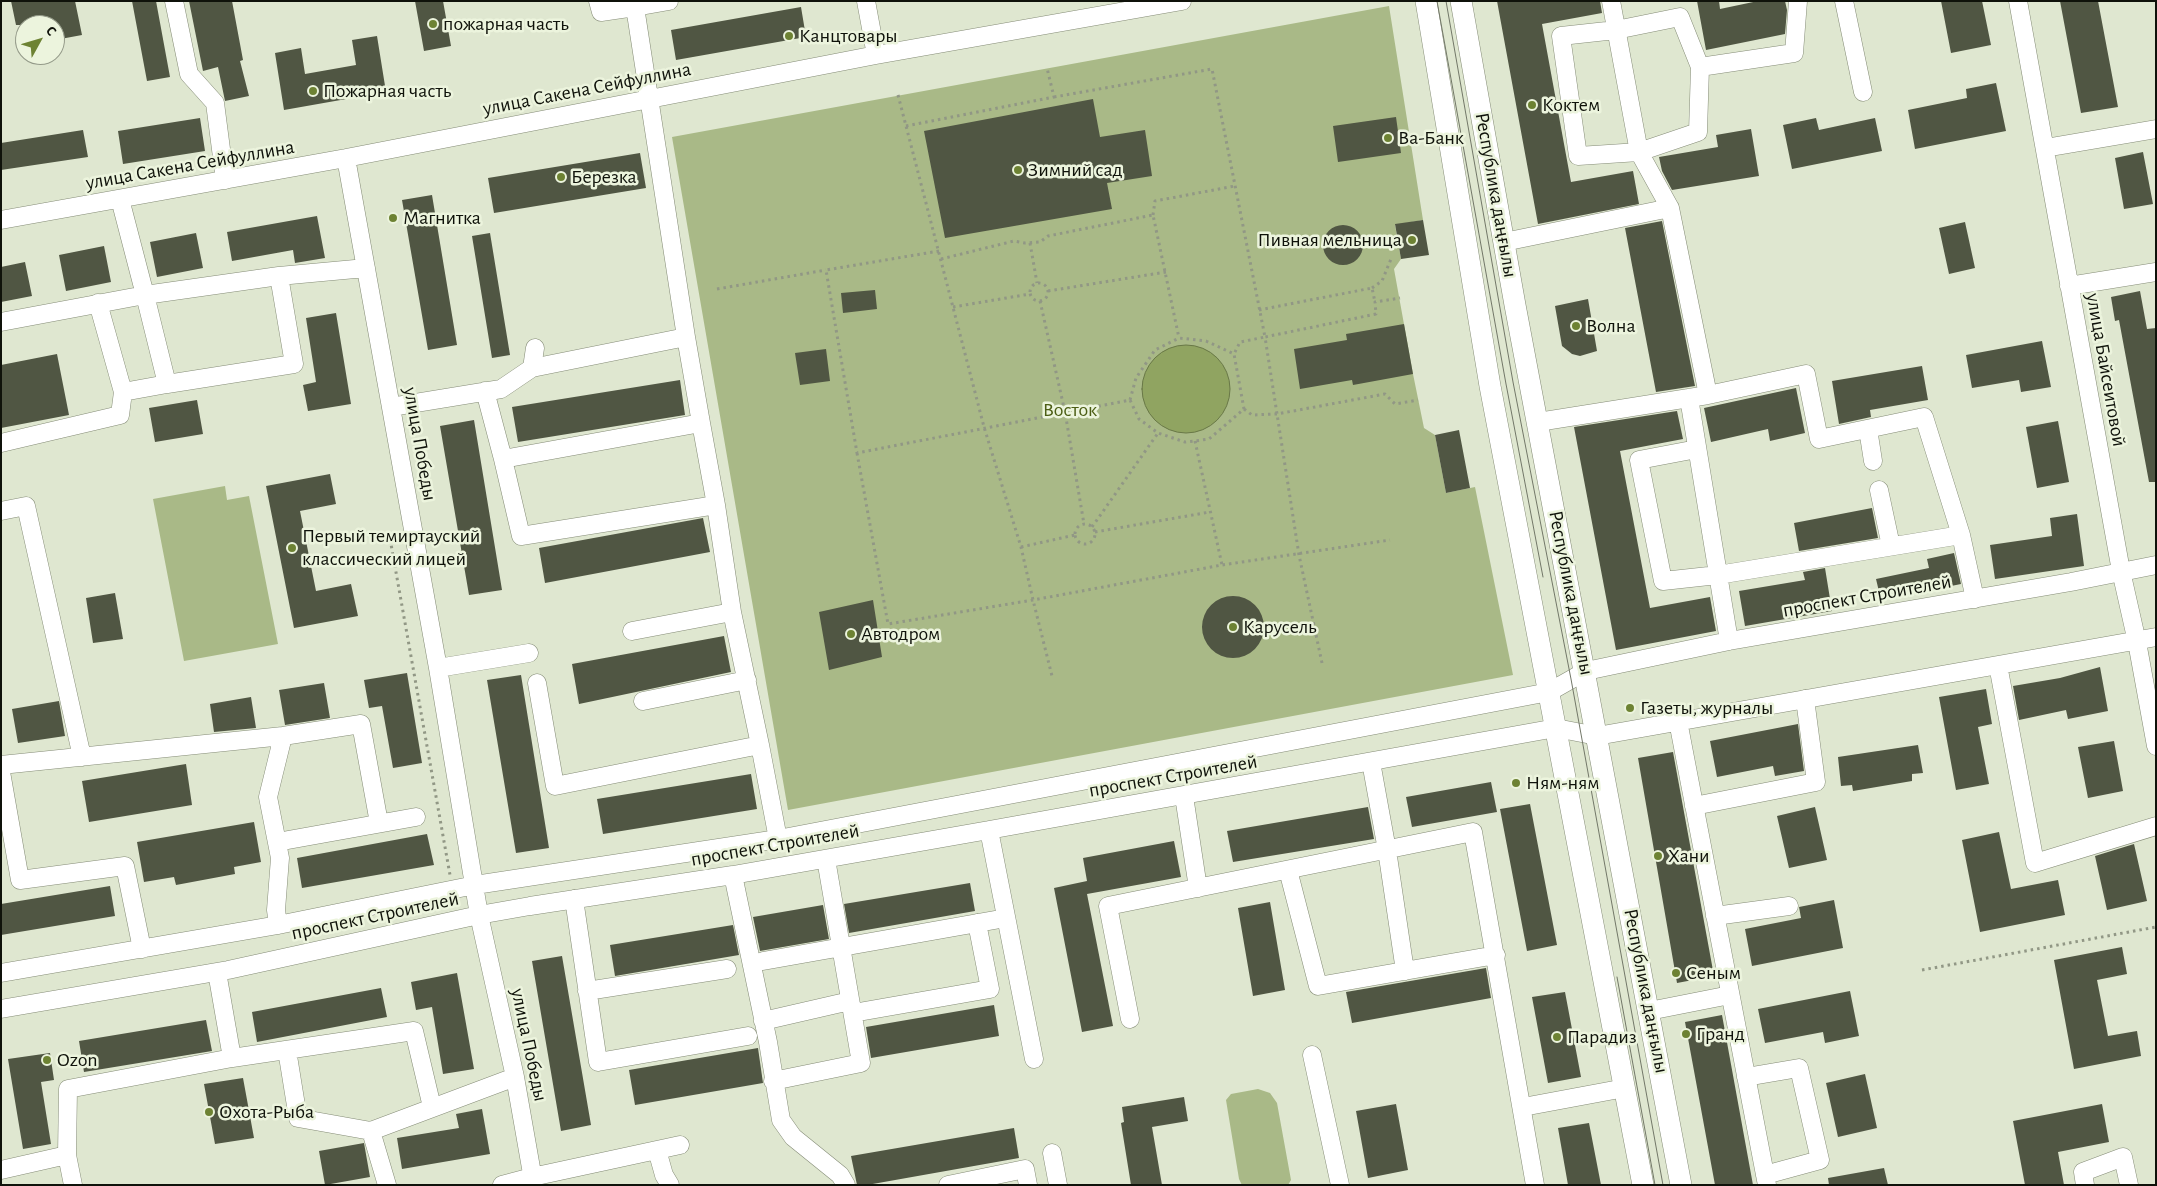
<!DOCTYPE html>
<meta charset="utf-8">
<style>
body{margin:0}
#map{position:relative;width:2157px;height:1186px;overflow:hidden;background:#dfe7d0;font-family:"Alegreya Sans",sans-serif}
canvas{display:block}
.frame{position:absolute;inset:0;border:2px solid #0f120a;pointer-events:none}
.north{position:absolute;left:15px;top:15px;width:50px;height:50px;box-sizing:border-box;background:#ecf4dd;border:1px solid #949a89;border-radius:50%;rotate:51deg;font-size:14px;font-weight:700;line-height:20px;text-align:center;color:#0f120a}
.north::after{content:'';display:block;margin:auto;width:18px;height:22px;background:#6d8233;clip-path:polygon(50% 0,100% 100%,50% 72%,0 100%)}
</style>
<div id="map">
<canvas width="2157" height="1186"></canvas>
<div class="frame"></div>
<div class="north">С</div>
</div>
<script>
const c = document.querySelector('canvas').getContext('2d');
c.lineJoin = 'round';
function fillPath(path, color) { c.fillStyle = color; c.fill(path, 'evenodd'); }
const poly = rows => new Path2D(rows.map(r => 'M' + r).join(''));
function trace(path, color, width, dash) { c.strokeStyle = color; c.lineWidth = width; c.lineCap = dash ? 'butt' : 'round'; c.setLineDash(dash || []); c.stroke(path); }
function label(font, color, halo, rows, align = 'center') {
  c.font = font + ' "Alegreya Sans",sans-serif'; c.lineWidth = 5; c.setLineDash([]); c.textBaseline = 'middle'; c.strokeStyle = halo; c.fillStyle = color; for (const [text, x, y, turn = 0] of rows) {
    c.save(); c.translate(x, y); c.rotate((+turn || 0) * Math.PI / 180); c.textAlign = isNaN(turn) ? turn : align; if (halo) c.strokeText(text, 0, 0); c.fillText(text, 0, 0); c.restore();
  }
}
const green = poly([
 [1389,6,1423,220,1395,225,1401,259,1394,269,1413,374,1424,428,1435,435,1446,493,1475,487,1513,675,788,810,672,137],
 [225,486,227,500,249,496,278,644,184,661,153,499],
 [1258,1089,1270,1093,1277,1103,1291,1180,1288,1185,1242,1185,1239,1179,1226,1100,1231,1094]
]);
const water = poly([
 '1142 389a44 44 0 1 1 88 0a44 44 0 1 1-88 0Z'
]);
const building = poly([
 [11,1,75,1,82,35,55,40,55,25,16,25],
 [132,1,156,1,170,77,147,81],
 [189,1,232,1,243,60,240,61,249,96,225,101,218,67,203,71],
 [415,1,443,1,451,46,424,51],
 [1497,1,1600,1,1602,13,1542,24,1571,182,1633,171,1639,204,1538,224],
 [1697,1,1719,1,1720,9,1758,1,1785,1,1787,10,1785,34,1706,50],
 [1941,1,1982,1,1991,45,1951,53],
 [2060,1,2098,1,2118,107,2081,113],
 [801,7,806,37,676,60,671,30],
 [377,36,386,92,284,110,275,53,301,48,305,74,356,65,352,40],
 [1996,83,2006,131,1915,149,1908,110,1967,98,1966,89],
 [1093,99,1100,137,1145,130,1152,176,1107,183,1112,209,945,238,924,131],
 [1396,117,1401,153,1338,162,1333,126],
 [200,118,205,151,123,164,118,131],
 [1816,118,1819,130,1875,118,1882,151,1792,169,1783,125],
 [1751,129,1759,176,1672,190,1662,171,1659,157,1718,147,1716,135],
 [83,130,88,157,1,170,1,143],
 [2143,152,2153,204,2124,209,2115,158],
 [640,153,646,188,494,213,488,178],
 [432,195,457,345,428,350,402,200],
 [317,216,325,258,295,263,293,250,232,261,227,232],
 [1423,220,1429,255,1401,259,1395,224],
 [1662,221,1695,386,1656,392,1625,228],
 [1965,222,1975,268,1949,274,1939,228],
 '1323 245a20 20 0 1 1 40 0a20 20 0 1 1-40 0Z',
 [196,233,203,268,157,277,150,242],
 [490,233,510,355,492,358,472,236],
 [104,246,111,282,66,291,59,255],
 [25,262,32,296,1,302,1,267],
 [875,290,877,309,843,313,841,293],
 [2140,291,2147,329,2156,328,2156,482,2149,482,2119,320,2115,321,2111,297],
 [1588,299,1597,351,1580,356,1572,354,1562,346,1555,306],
 [336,313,351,404,308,411,303,385,316,382,306,318],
 [1404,324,1413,374,1353,385,1352,380,1300,389,1294,349,1347,340,1346,334],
 [2042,341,2051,387,2021,392,2019,380,1972,388,1966,355],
 [826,349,830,381,800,385,795,353],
 [57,354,69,415,1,428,1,365],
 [1922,366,1928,400,1870,410,1871,417,1839,424,1832,381],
 [680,380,685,415,518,442,512,407],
 [1796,388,1805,433,1770,441,1768,429,1711,442,1704,408],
 [197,400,203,434,155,442,149,408],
 [1677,411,1683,439,1620,451,1650,608,1710,597,1716,631,1616,650,1574,427],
 [474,420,502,590,469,595,440,426],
 [2058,421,2069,482,2037,488,2026,427],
 [1459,430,1470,488,1446,493,1435,435],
 [330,474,336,504,300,511,316,591,351,584,358,616,294,628,266,486],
 [1872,508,1878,538,1799,551,1794,523],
 [2077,514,2084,566,1995,579,1990,545,2052,536,2050,518],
 [703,518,710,552,545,583,539,548],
 [1954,553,1961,584,1881,600,1876,579,1929,568,1927,559],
 [1825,568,1832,611,1745,626,1739,591,1805,580,1803,572],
 [115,593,123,639,93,643,86,598],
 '1202 627a31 31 0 1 1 62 0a31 31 0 1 1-62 0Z',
 [873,600,882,657,829,670,819,612],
 [724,636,731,672,579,704,572,664],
 [2100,667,2108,711,2068,719,2066,710,2019,720,2013,686,2060,678],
 [407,673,422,763,393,768,382,706,369,708,364,680],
 [521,675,549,848,516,853,487,680],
 [324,683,330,718,285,725,279,690],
 [1986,689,1992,724,1978,727,1989,784,1956,790,1939,697],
 [251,697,256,728,214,732,210,704],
 [59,701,65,736,18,743,12,709],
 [1798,724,1804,771,1775,776,1773,766,1717,777,1710,741],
 [2114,741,2123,791,2088,798,2078,747],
 [1918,745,1923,773,1912,774,1912,781,1853,791,1852,785,1841,786,1838,757],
 [1673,752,1714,976,1677,983,1638,758],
 [186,764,192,805,89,822,82,781],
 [751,774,757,809,603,834,597,799],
 [1491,782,1497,812,1412,827,1406,797],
 [1530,804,1557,945,1527,951,1500,809],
 [1368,807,1374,839,1233,862,1227,831],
 [1815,807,1827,860,1789,868,1777,816],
 [254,822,261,862,234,867,235,874,176,885,174,877,144,882,137,842],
 [1999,832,2011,889,2058,880,2065,915,1980,932,1962,840],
 [427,834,434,865,302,888,297,858],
 [1174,841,1181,877,1087,894,1113,1026,1082,1032,1054,888,1087,881,1083,858],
 [2134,844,2147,901,2107,910,2095,856],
 [970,883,975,911,849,933,844,904],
 [110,886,115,916,1,935,1,904],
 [1834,900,1843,948,1752,966,1745,929,1801,918,1799,907],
 [1270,902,1285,990,1253,996,1238,908],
 [823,905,829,939,760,951,753,917],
 [733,925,739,955,615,976,610,945],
 [2122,947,2127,974,2097,980,2108,1036,2137,1031,2141,1056,2074,1069,2054,960],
 [562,956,591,1125,561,1131,532,961],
 [1486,968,1491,998,1352,1023,1346,992],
 [457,973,474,1069,443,1074,432,1007,416,1010,411,982],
 [381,988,387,1017,257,1042,252,1012],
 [1850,991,1859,1036,1825,1043,1823,1032,1765,1043,1758,1009],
 [1565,992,1581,1077,1548,1083,1532,997],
 [994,1005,999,1036,871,1058,866,1027],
 [1722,1015,1753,1185,1715,1185,1685,1022],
 [206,1020,212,1051,84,1072,79,1041],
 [758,1048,763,1083,635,1105,629,1070],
 [50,1053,54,1080,41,1082,51,1144,23,1149,8,1059],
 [1865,1074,1877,1128,1838,1137,1826,1083],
 [243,1078,254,1138,215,1144,204,1084],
 [1184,1097,1188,1121,1152,1127,1162,1185,1131,1185,1121,1123,1124,1122,1122,1107],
 [1396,1104,1408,1170,1368,1178,1356,1111],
 [2102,1104,2109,1142,2058,1152,2064,1185,2025,1185,2013,1121],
 [482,1109,490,1154,402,1169,397,1138,459,1128,456,1114],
 [1589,1123,1601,1185,1568,1185,1558,1128],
 [1014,1128,1019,1158,867,1185,857,1185,851,1156],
 [364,1143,370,1177,325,1185,319,1151],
 [1884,1168,1888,1185,1829,1185,1828,1178]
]);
const path = poly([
 [898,95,984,427,1021,547,1033,600,1052,676],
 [1054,97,1212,69,1265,337,1240,342,1234,354],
 [906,126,1054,97,1047,68],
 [1153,215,1155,201,1235,186],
 [1030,243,1037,283],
 [939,251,826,270,857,453,1130,400,1139,419,1158,433,1185,442,1195,441,1209,439,1244,409,1234,354,1206,341,1179,338,1155,350,1136,378,1130,400],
 [941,259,1014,241,1025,243,1040,242,1048,236,1153,215,1179,338],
 '1030 292a9 9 0 1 1 18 0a9 9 0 1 1-18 0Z',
 [1372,288,1382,281,1391,259],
 [717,289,826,270],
 [1048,291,1166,272],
 [1040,301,1065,412,1084,524],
 [953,307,1030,294],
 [1259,310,1372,288,1375,302],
 [1244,409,1252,415,1277,414,1385,394,1395,404,1418,400],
 [1195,441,1222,565],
 [857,453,888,624,1033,600,1222,565,1390,540],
 '1075 534a10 10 0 1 1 20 0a10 10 0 1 1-20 0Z',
 [1092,527,1158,433],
 [1095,532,1210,512],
 [389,533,450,875],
 [1021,547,1075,535],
 [1322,663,1299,555,1265,337,1376,314,1375,302,1400,298],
 [1922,970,2156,927]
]);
const minor = poly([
 [174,1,189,74,215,103,225,180],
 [598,1,601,12,635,7],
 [866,1,876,55],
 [1611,1,1639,152,1670,208],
 [1844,1,1863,92],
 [2018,1,2121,571,2137,642,2156,746],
 [1700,67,1698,132,1639,152,1578,156,1561,36,1616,30,1680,17,1700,67,1794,53,1798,1],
 [2045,148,2156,129],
 [346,158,438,668,479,915,515,1077,534,1185],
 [120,199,145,295,279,276,366,268],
 [1,220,346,158,876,55,1182,1],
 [1504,242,1670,208,1708,395,1538,422],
 [2069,286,2156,272],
 [98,303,123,392],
 [1,322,145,295,167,384,294,364,279,276],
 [686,337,701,423,716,505,521,536,503,459,701,423],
 [532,368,535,348],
 [485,391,503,459],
 [1708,395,1806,374,1819,439,1924,417,1961,535],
 [1689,398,1729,641],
 [391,407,501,389,532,368,686,337,635,7,669,1],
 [1868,429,1873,461],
 [1,443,120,415,123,392,167,384],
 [1697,449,1639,460,1663,581,1718,575,1961,535,1975,599],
 [1879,490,1891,546],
 [716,505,732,612,760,745],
 [1,511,26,506,82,757],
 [632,631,732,612],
 [1998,665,2035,863,2156,826],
 [438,668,529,653],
 [537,683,555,786,760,745,778,839],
 [643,701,747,680],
 [1678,721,1767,1185],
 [1371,762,1387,850,1405,971],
 [1,765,283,736,361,724,379,823],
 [1,772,20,880,125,866,142,949],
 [1184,796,1198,888],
 [1694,806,1816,782,1805,699],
 [989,830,1034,1059],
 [277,842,416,817],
 [1288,870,1318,986,1496,955],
 [733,875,768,1042,781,1120,793,1137,840,1175,846,1185],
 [574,899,598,1062,748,1036],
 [1715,916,1789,906],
 [278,925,276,910,280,858,268,797,283,736],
 [763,961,1006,918],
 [217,972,232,1058,414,1031,432,1107],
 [1,973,278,925,475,885,778,839,1549,692,1586,671,1729,641,2071,582,2156,565],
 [587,991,727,969],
 [1,1009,228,970,479,915,530,906,733,875,989,830,1556,728,1597,736,2156,637],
 [1649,1011,1730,995],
 [853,1013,990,989,977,923],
 [1130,1019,1108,906,1473,832,1535,1185],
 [763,1021,850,1001],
 [287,1050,298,1118,371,1131],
 [1312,1055,1340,1185],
 [1746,1077,1799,1068,1820,1160,1765,1175],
 [773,1081,861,1063,826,859],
 [1523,1107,1625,1088],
 [657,1150,664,1175,670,1185],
 [1052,1153,1058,1185],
 [67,1155,73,1185],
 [1,1170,67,1155,68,1089,232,1058],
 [387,1185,371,1131,515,1077],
 [502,1185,532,1177,680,1145],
 [948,1185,1025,1169,1028,1185],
 [2085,1185,2083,1172,2123,1157,2129,1185]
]);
const major = poly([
 [1426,1,1490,386,1643,1185],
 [1461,1,1515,305,1681,1185]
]);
const tram = poly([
 [1437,1,1506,384,1543,577],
 [1446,1,1513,382,1571,679,1663,1185],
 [1617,977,1655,1185]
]);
const markers = [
 [433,24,5,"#6d8233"],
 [789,36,5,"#6d8233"],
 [313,91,5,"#6d8233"],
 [1532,105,5,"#6d8233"],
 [1388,138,5,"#6d8233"],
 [1018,170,5,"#6d8233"],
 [561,177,5,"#6d8233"],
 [393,218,5,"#6d8233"],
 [1412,240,5,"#6d8233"],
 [1576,326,5,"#6d8233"],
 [292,548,5,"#6d8233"],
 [1233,627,5,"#6d8233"],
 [851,634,5,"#6d8233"],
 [1630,708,5,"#6d8233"],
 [1516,783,5,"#6d8233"],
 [1658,856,5,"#6d8233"],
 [1676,973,5,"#6d8233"],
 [1686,1034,5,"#6d8233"],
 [1557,1037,5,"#6d8233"],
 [47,1060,5,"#6d8233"],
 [209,1112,5,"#6d8233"]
];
const poiNames = [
 ["пожарная часть",443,24],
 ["Канцтовары",799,36],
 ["Пожарная часть",323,91],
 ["Коктем",1542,105],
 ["Ва-Банк",1398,138],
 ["Зимний сад",1028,170],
 ["Березка",571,177],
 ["Магнитка",403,218],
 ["Пивная мельница",1402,240,"right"],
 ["Волна",1586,326],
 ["Первый темиртауский",302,536],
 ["классический лицей",302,559],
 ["Карусель",1243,627],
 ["Автодром",861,634],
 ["Газеты, журналы",1640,708],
 ["Ням-ням",1526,783],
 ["Хани",1668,856],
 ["Сеным",1686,973],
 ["Гранд",1696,1034],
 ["Парадиз",1567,1037],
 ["Ozon",57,1060],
 ["Охота-Рыба",219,1112]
];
const streetNames = [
 ["улица Сакена Сейфуллина",587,89,-11],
 ["улица Сакена Сейфуллина",190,165,-10],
 ["Республика даңғылы",1496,195,80],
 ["улица Байсеитовой",2106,370,80],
 ["улица Победы",420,444,80],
 ["Республика даңғылы",1571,593,79],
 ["проспект Строителей",1867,596,-10],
 ["проспект Строителей",1173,776,-10],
 ["проспект Строителей",775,845,-10],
 ["проспект Строителей",375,916,-12],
 ["Республика даңғылы",1646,991,79],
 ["улица Победы",529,1045,78]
];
const parkNames = [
 ["Восток",1070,410]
];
fillPath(green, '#a9b987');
fillPath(water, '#90a461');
trace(water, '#697847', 1);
fillPath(building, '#505643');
trace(minor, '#858c77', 19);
trace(major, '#858c77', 22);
trace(path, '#919785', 3, [2.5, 4]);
trace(minor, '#fff', 18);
trace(major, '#fff', 21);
trace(tram, '#727768', 1);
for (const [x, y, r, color] of markers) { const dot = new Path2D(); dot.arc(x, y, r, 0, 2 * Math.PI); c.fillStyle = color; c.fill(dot); trace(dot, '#ecf4dd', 2); }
label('20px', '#0f120a', '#ecf4dd', poiNames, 'left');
label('20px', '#0f120a', '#ecf4dd', streetNames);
label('20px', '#4c5e15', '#ecf4dd', parkNames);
</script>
